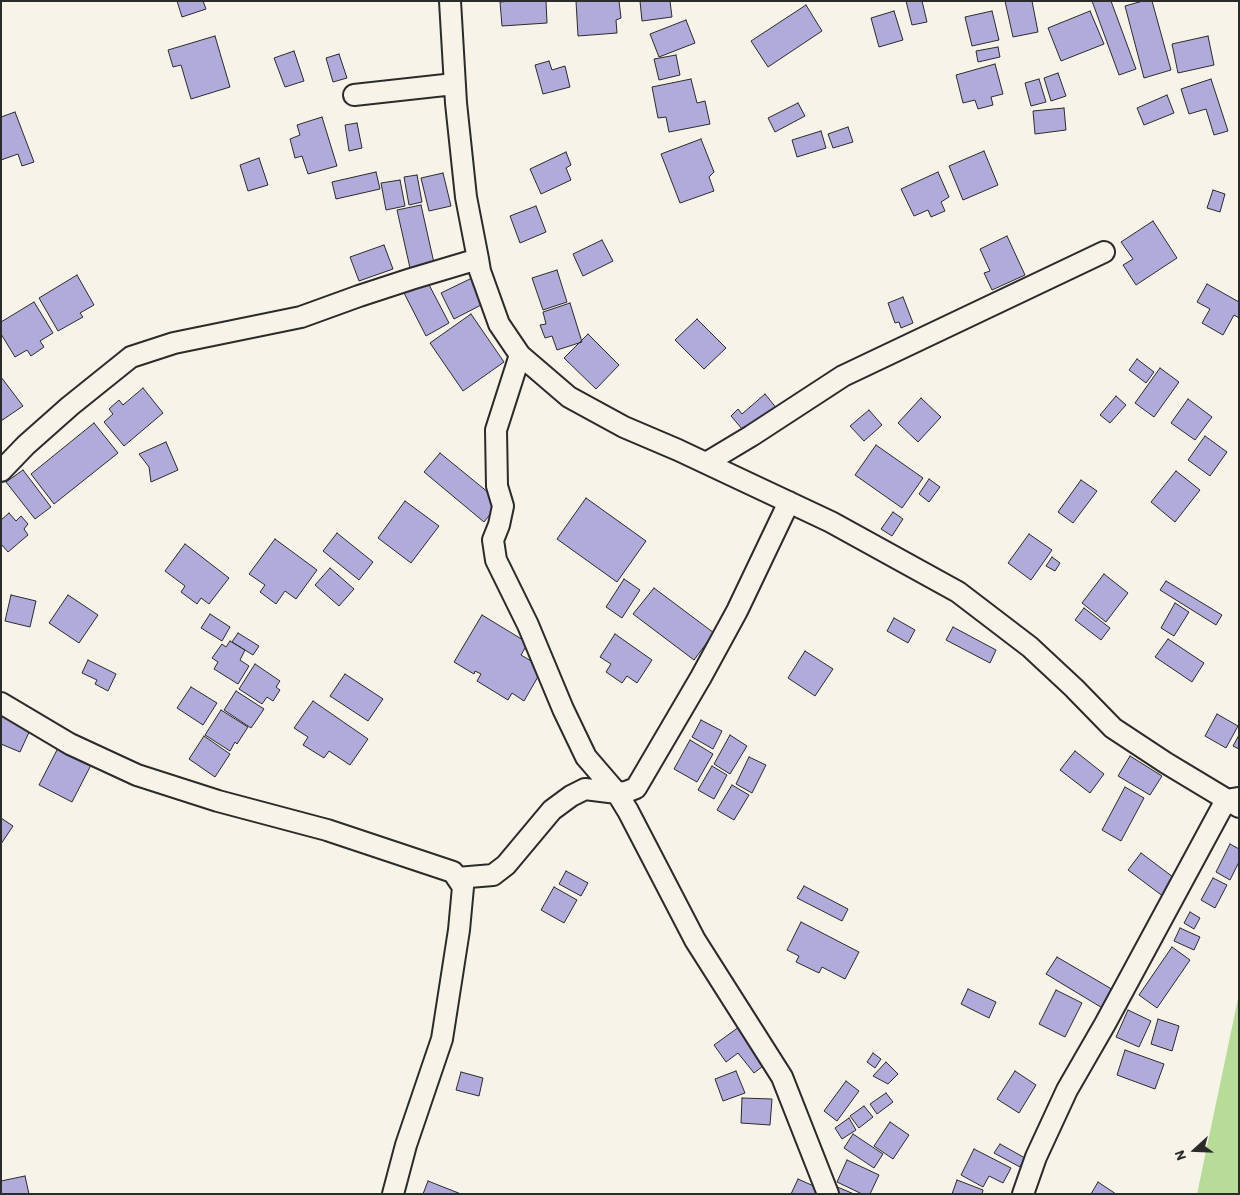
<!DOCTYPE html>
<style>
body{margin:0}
#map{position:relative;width:1240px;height:1195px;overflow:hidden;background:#f7f3e8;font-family:Itim,sans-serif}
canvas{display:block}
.frame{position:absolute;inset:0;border:2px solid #2b2b2b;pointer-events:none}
.north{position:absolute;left:1170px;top:1125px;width:50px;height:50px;-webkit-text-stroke:4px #f7f3e8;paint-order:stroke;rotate:250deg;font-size:14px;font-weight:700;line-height:20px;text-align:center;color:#2b2b2b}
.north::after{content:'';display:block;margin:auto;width:18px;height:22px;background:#2b2b2b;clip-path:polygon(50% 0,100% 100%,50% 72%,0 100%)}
</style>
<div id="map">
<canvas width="1240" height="1195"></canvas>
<div class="frame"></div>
<div class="north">N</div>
</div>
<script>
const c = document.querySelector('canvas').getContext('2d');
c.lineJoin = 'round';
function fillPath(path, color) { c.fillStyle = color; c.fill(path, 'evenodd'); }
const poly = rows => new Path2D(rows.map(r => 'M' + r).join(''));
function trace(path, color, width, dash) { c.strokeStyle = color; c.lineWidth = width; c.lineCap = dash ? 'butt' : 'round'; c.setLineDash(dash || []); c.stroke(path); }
const green = poly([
 [1239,994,1239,1194,1197,1194]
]);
const building = poly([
 [177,1,203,1,206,9,182,17,177,1],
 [511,1,546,1,547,23,502,26,500,2,511,1],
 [576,1,619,1,621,18,616,20,617,33,578,36,576,1],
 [640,1,670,1,672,17,642,21,640,1],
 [906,1,922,1,927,22,912,25,906,1],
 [1005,1,1032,1,1038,32,1013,37,1005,1],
 [1092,1,1111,1,1136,69,1119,75,1092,1],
 [1143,1,1152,1,1171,70,1144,78,1125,6,1143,1],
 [806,5,822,31,768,67,751,41,806,5],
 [894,11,903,40,879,47,871,18,894,11],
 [992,11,999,40,972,46,965,17,992,11],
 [1090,11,1104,44,1061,61,1048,28,1090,11],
 [686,20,695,43,659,57,650,34,686,20],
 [215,36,230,87,191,99,181,65,173,67,168,50,215,36],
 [1208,36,1214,65,1178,73,1172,44,1208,36],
 [998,47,1000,57,978,62,976,51,998,47],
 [294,51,304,81,285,87,274,58,294,51],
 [339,54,347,78,333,82,326,58,339,54],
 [676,55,680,75,659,80,654,59,676,55],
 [549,61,552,70,565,66,570,87,543,94,535,65,549,61],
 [995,64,1003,94,991,97,993,105,978,109,975,100,963,103,956,75,995,64],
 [1058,73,1066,96,1051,101,1044,78,1058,73],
 [691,79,697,103,705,101,710,124,669,132,666,117,658,118,652,87,691,79],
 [1039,79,1046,102,1031,106,1025,83,1039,79],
 [1211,79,1228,131,1214,135,1206,109,1189,114,1181,89,1211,79],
 [1167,95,1174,113,1144,125,1137,108,1167,95],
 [798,103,805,116,775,132,768,118,798,103],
 [1064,108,1066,130,1035,134,1033,111,1064,108],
 [15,112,34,162,22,166,18,154,1,160,1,117,15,112],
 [322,117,337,166,308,174,302,156,295,158,290,139,300,135,297,125,322,117],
 [357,123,362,148,349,151,345,125,357,123],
 [848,127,853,142,833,148,828,134,848,127],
 [821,131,826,148,797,157,792,140,821,131],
 [701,139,714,172,709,177,714,191,680,203,661,154,701,139],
 [984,151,998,185,963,200,949,166,984,151],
 [566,152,571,165,566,168,571,180,541,194,530,169,566,152],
 [259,158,268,185,248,191,240,165,259,158],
 [376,172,380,189,336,199,332,182,376,172],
 [938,172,949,197,941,202,945,211,931,217,928,210,914,216,901,189,938,172],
 [443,173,451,206,429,211,421,178,443,173],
 [417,175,422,202,409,205,404,177,417,175],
 [400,180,405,206,386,210,381,183,400,180],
 [1213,190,1225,194,1220,212,1207,208,1213,190],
 [421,205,434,263,410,268,397,210,421,205],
 [536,206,546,232,520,243,510,216,536,206],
 [1153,221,1177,258,1136,285,1123,265,1133,259,1121,242,1153,221],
 [1007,236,1025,275,992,290,984,273,990,271,980,249,1007,236],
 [602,240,613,261,583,276,573,254,602,240],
 [384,245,393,269,359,281,350,257,384,245],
 [557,270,567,302,543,310,532,278,557,270],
 [77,275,94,305,80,313,83,317,58,331,39,298,77,275],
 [472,278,485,303,454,319,441,293,472,278],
 [426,279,449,323,426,336,403,291,426,279],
 [1207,284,1239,302,1239,318,1234,315,1223,335,1202,323,1210,309,1197,302,1207,284],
 [903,297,913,323,901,328,899,322,895,323,888,303,903,297],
 [34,302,53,333,40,341,44,347,31,356,27,350,15,357,1,334,1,322,34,302],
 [570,303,582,342,557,350,552,336,545,338,540,325,546,324,543,312,570,303],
 [471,314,504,362,463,391,430,343,471,314],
 [697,319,726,348,704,369,675,340,697,319],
 [588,334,619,365,596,389,564,358,588,334],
 [1137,359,1154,372,1146,383,1129,370,1137,359],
 [1160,368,1179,382,1154,417,1135,403,1160,368],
 [1,377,23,406,1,421,1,377],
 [143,388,163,413,124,446,104,422,113,414,109,409,119,400,123,405,143,388],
 [765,394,778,410,748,436,731,416,738,409,742,414,765,394],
 [1116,396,1126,405,1110,423,1100,415,1116,396],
 [921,398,941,417,918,442,898,423,921,398],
 [1188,399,1212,417,1195,440,1171,423,1188,399],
 [869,410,882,425,864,441,850,426,869,410],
 [94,423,118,453,54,504,31,474,94,423],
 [1205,436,1227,452,1210,476,1188,460,1205,436],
 [166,442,178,470,151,482,149,467,139,454,166,442],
 [876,445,923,478,902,508,855,475,876,445],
 [440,453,500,502,484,522,424,472,440,453],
 [23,470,51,507,35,519,6,482,23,470],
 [1176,471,1200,490,1175,522,1151,502,1176,471],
 [929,479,940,487,929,502,919,494,929,479],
 [1081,480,1097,491,1073,523,1058,512,1081,480],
 [586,498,646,541,617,582,557,539,586,498],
 [405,501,439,526,411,563,378,538,405,501],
 [893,512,903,519,892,536,881,529,893,512],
 [9,513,16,521,21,516,28,524,24,529,28,535,8,552,1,544,1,520,9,513],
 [337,533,373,562,359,580,323,551,337,533],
 [1029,534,1052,550,1031,580,1008,563,1029,534],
 [275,539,317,570,296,599,285,591,276,604,260,592,265,585,249,574,275,539],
 [185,544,229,578,209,604,201,598,197,604,181,592,185,586,165,571,185,544],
 [1052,557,1060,563,1055,571,1046,566,1052,557],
 [330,568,354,589,339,606,315,585,330,568],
 [1104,574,1128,593,1106,622,1082,603,1104,574],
 [624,579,640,590,622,618,606,607,624,579],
 [1166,581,1222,615,1216,625,1160,590,1166,581],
 [654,588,714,633,694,660,633,614,654,588],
 [11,595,36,601,30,627,5,621,11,595],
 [68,595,98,615,79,643,49,623,68,595],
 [1175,603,1189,612,1174,636,1161,628,1175,603],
 [1084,608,1110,628,1101,640,1075,620,1084,608],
 [210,614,230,627,222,641,201,628,210,614],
 [482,615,528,643,521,655,543,668,524,701,512,693,508,700,477,681,481,674,475,671,474,674,454,662,482,615],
 [894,618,915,630,908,643,887,631,894,618],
 [953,627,996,650,990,663,946,640,953,627],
 [238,633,259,646,253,655,232,642,238,633],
 [615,634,652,660,637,683,627,676,622,683,606,672,611,664,600,657,615,634],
 [1168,639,1204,663,1192,682,1155,657,1168,639],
 [230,641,245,650,240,660,249,666,238,684,214,669,218,662,212,658,222,644,226,647,230,641],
 [805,651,833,669,815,696,788,678,805,651],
 [88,660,116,674,108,691,95,684,97,680,82,673,88,660],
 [255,664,280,681,276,687,280,690,273,701,267,697,262,704,239,689,255,664],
 [345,674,383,699,368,721,330,696,345,674],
 [191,687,217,703,203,725,177,708,191,687],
 [236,691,264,709,251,728,224,710,236,691],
 [313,701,368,739,350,765,329,751,324,758,303,745,308,737,294,728,313,701],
 [221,710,248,727,237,744,235,742,230,751,205,735,221,710],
 [1,714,31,728,20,752,1,744,1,714],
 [1217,714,1238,726,1226,748,1205,736,1217,714],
 [701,720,722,731,713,749,692,737,701,720],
 [730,735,747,746,730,774,714,764,730,735],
 [1239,735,1239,749,1233,746,1239,735],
 [204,736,230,754,215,777,189,759,204,736],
 [690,740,713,754,697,782,674,769,690,740],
 [58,748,91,765,72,802,39,785,58,748],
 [1075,751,1104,774,1090,793,1060,770,1075,751],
 [1130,756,1162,776,1150,795,1118,776,1130,756],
 [749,757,766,765,752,793,736,784,749,757],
 [712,766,727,775,714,799,698,790,712,766],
 [732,785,749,795,734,820,717,810,732,785],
 [1125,787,1144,798,1121,841,1102,830,1125,787],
 [1,818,13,826,1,844,1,818],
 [1230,844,1239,849,1239,862,1230,880,1216,872,1230,844],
 [1141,853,1177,880,1164,897,1128,870,1141,853],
 [566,871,588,883,581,896,559,884,566,871],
 [1213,878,1227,885,1215,908,1201,900,1213,878],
 [804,886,848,909,842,921,797,898,804,886],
 [554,887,577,900,564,923,541,910,554,887],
 [1190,912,1200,918,1194,929,1184,923,1190,912],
 [801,922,859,952,845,979,822,967,819,973,796,962,799,956,787,950,801,922],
 [1180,928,1200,937,1194,950,1174,941,1180,928],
 [1172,947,1190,960,1157,1008,1139,995,1172,947],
 [1057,957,1115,991,1104,1009,1046,974,1057,957],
 [968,989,996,1002,989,1018,961,1004,968,989],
 [1056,990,1082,1003,1065,1037,1039,1024,1056,990],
 [1128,1010,1151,1021,1139,1047,1116,1037,1128,1010],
 [1158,1019,1179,1026,1172,1051,1151,1044,1158,1019],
 [739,1027,767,1063,754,1073,738,1053,726,1062,714,1045,739,1027],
 [1125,1050,1164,1064,1155,1089,1117,1075,1125,1050],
 [873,1053,881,1059,875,1068,867,1062,873,1053],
 [886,1062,898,1074,888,1084,873,1076,886,1062],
 [736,1071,745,1093,723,1101,715,1079,736,1071],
 [1015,1071,1036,1085,1019,1113,997,1099,1015,1071],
 [461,1072,483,1078,479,1096,456,1090,461,1072],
 [846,1081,859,1091,837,1121,824,1111,846,1081],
 [886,1093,893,1102,877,1114,870,1104,886,1093],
 [742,1098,772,1099,770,1125,741,1123,742,1098],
 [864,1106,873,1117,859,1128,850,1116,864,1106],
 [849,1118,856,1130,842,1139,835,1128,849,1118],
 [890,1122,909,1135,893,1159,874,1146,890,1122],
 [853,1134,883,1154,874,1168,844,1148,853,1134],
 [1000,1144,1025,1158,1020,1167,994,1153,1000,1144],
 [974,1149,1011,1168,1003,1183,989,1176,983,1187,961,1175,974,1149],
 [847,1160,879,1175,870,1194,862,1194,837,1182,847,1160],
 [25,1176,29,1194,1,1194,1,1181,25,1176],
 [798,1179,818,1188,815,1194,791,1194,798,1179],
 [957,1180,983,1190,982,1194,952,1194,957,1180],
 [428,1181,461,1194,423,1194,428,1181],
 [1098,1182,1116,1194,1091,1194,1098,1182],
 [835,1186,854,1194,832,1194,835,1186]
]);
const street = poly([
 [450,1,456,103,466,197,478,259,480,271,499,324,520,355,569,397,624,427,678,450,831,522,958,592,1030,647,1074,688,1113,728,1166,763,1239,807],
 [354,95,454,84],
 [520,355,496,430,497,486,503,506,499,525,493,540,496,560,528,625,563,709,586,757,617,793,628,811,695,940,782,1077,828,1194],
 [706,463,751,436,843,376,1104,252],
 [1,471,26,445,70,406,131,357,174,343,301,317,359,296,411,279,478,259],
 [1,703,70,744,137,775,218,801,327,830,453,872,463,887,459,930,442,1039,406,1145,393,1194],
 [457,878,493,875,506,865,552,810,571,796,585,789,617,793,626,792,636,788,701,677,737,611,789,502],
 [1023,1194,1036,1157,1067,1090,1105,1024,1226,800,1238,798]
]);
fillPath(green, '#b6dc98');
fillPath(building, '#b1abdc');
trace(building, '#2b2b2b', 1);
trace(street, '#2b2b2b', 24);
trace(street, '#f7f3e8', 20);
</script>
